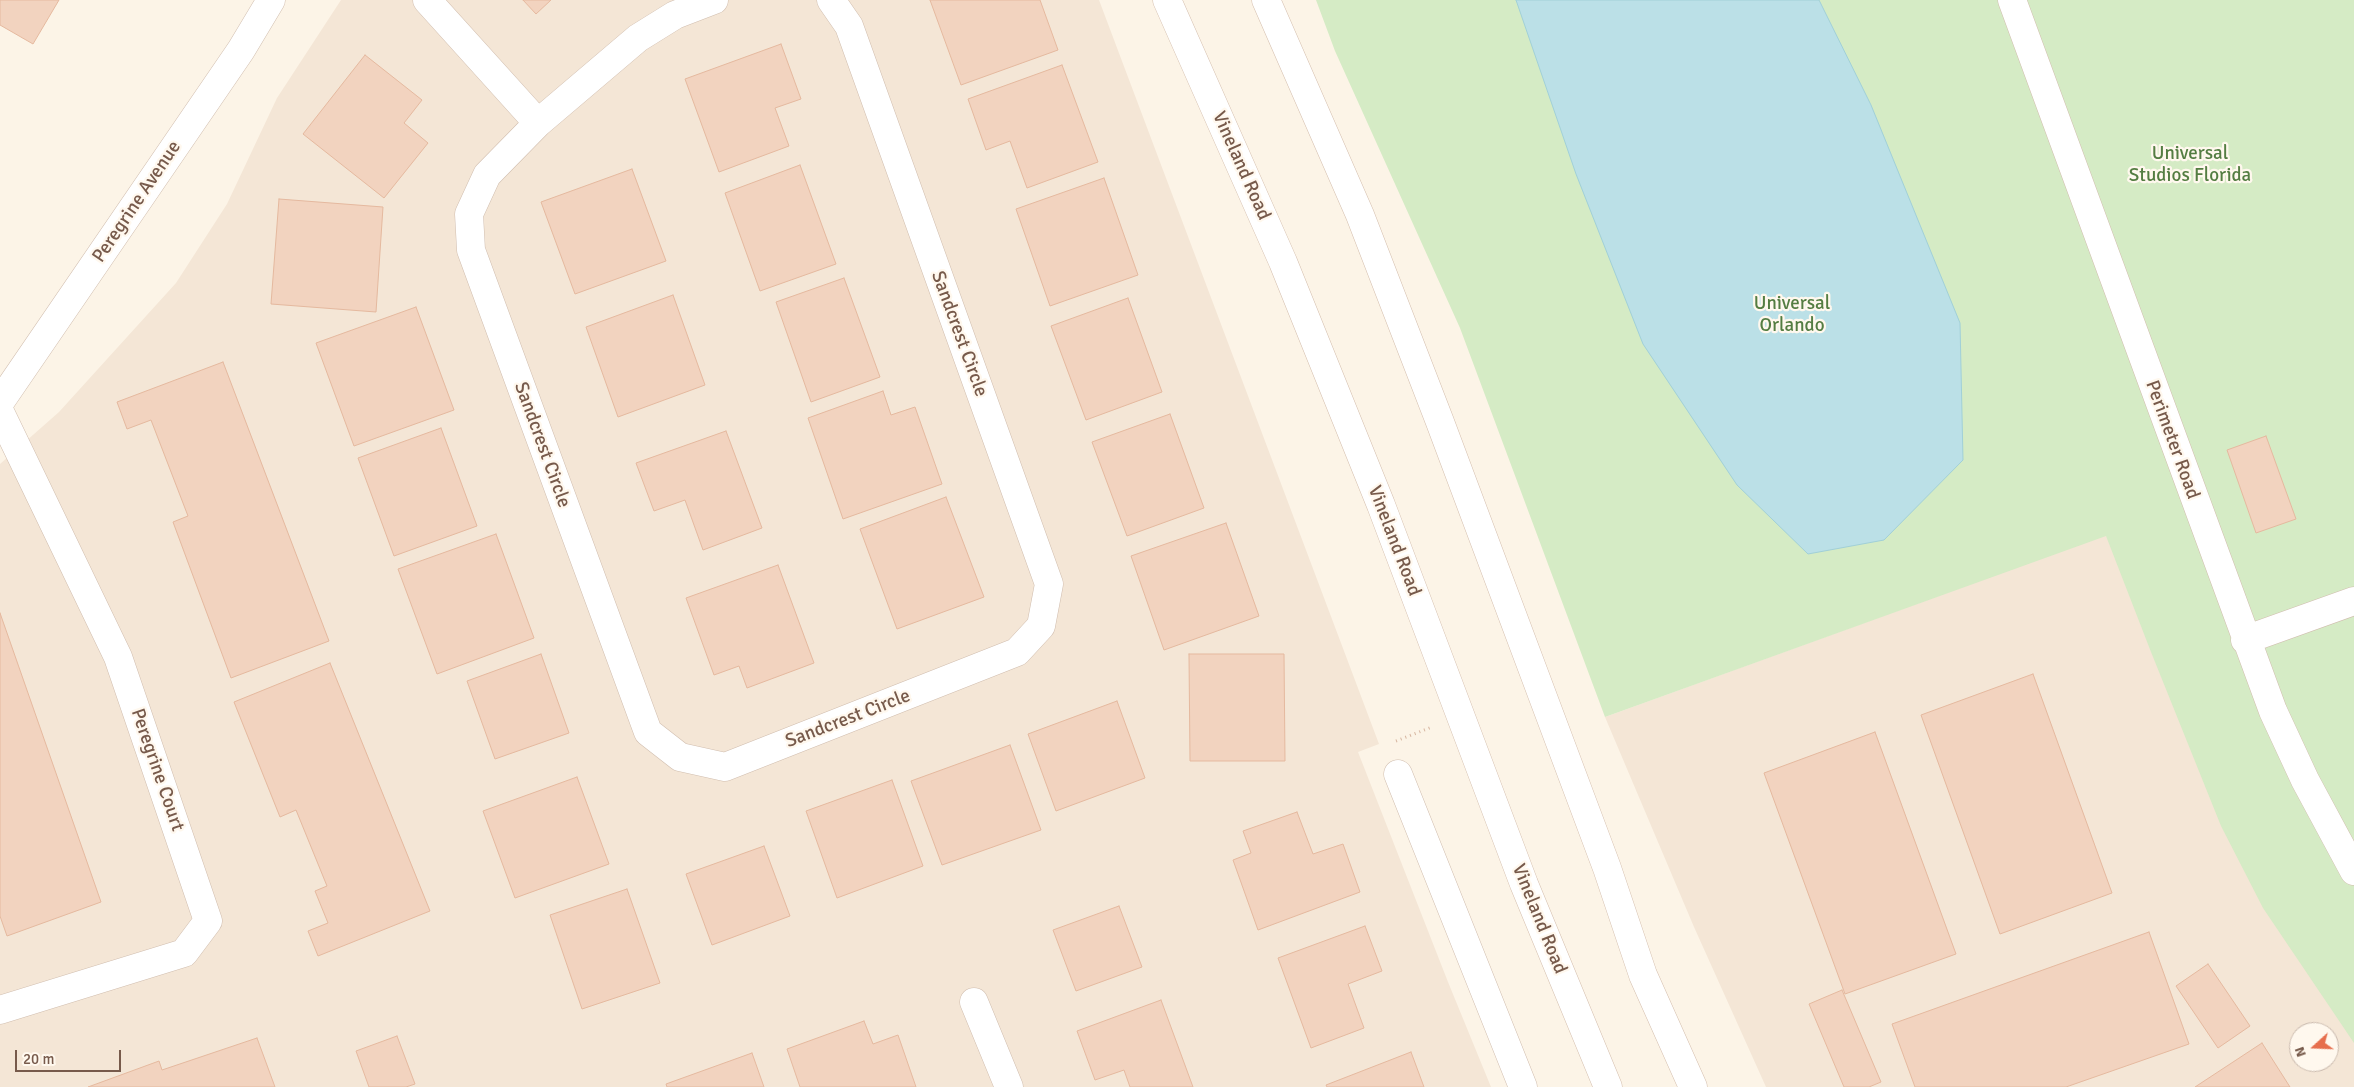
<!DOCTYPE html>
<style>
body{margin:0}
#map{position:relative;width:2354px;height:1087px;overflow:hidden;background:#fcf4e7;font-family:Signika,sans-serif}
canvas{display:block}
.north{position:absolute;left:2289px;top:1022px;width:50px;height:50px;box-sizing:border-box;background:#fff8ee;border:1px solid #c9b9ad;border-radius:50%;rotate:250deg;font-size:14px;font-weight:700;line-height:20px;text-align:center;color:#775a4b}
.north::after{content:'';display:block;margin:auto;width:18px;height:22px;background:#e66e4d;clip-path:polygon(50% 0,100% 100%,50% 72%,0 100%)}
.scale{position:absolute;left:15px;top:1050px;width:106px;height:22px;box-sizing:border-box;border:2px solid #775a4b;border-top:0;padding-left:6px;font-size:15px;line-height:18px;white-space:nowrap;color:#775a4b;-webkit-text-stroke:4px #fff8ee;paint-order:stroke}
</style>
<div id="map">
<canvas width="2354" height="1087"></canvas>
<div class="north">N</div>
<div class="scale">20 m</div>
</div>
<script>
const c = document.querySelector('canvas').getContext('2d');
c.lineJoin = 'round';
function fillPath(path, color) { c.fillStyle = color; c.fill(path, 'evenodd'); }
const poly = rows => new Path2D(rows.map(r => 'M' + r).join(''));
function trace(path, color, width, dash) { c.strokeStyle = color; c.lineWidth = width; c.lineCap = dash ? 'butt' : 'round'; c.setLineDash(dash || []); c.stroke(path); }
function label(font, color, halo, rows, align = 'center') {
  c.font = font + ' Signika,sans-serif'; c.lineWidth = 4.5; c.setLineDash([]); c.textBaseline = 'middle'; c.strokeStyle = halo; c.fillStyle = color; for (const [text, x, y, turn = 0] of rows) {
    c.save(); c.translate(x, y); c.rotate((+turn || 0) * Math.PI / 180); c.textAlign = isNaN(turn) ? turn : align; if (halo) c.strokeText(text, 0, 0); c.fillText(text, 0, 0); c.restore();
  }
}
const residential = poly([
 [341,0,1099,0,1379,744,1358,752,1448,982,1491,1087,0,1087,0,464,59,412,176,283,227,204,277,98],
 [2106,535,2354,982,2354,1087,1766,1087,1694,927,1605,717],
 [2299,1032,2329,1032,2329,1062,2299,1062]
]);
const green = poly([
 [1316,0,2354,0,2354,1043,2263,908,2221,826,2151,652,2106,536,1605,717,1460,328,1335,51]
]);
const water = poly([
 [1516,0,1819,0,1871,105,1960,323,1963,460,1884,540,1808,554,1737,485,1643,344,1576,174,1516,0]
]);
const building = poly([
 [0,0,59,0,33,44,0,25,0,0],
 [523,0,551,0,536,14,523,0],
 [930,0,1040,0,1058,50,961,85,930,0],
 [781,44,801,99,775,108,789,146,719,172,685,79,781,44],
 [365,55,422,100,404,123,428,143,384,198,303,134,365,55],
 [1062,65,1098,162,1027,188,1010,141,986,150,968,99,1062,65],
 [800,165,836,264,760,291,725,193,800,165],
 [632,169,666,261,575,294,541,202,632,169],
 [1104,178,1138,275,1050,306,1016,209,1104,178],
 [279,199,383,207,376,312,271,304,279,199],
 [844,278,880,377,811,402,776,302,844,278],
 [673,295,705,385,618,417,586,327,673,295],
 [1128,298,1162,392,1086,420,1051,326,1128,298],
 [416,307,454,410,354,446,316,343,416,307],
 [223,362,329,641,231,678,173,522,188,516,151,420,127,429,117,402,223,362],
 [883,391,891,415,915,407,942,484,843,519,808,418,883,391],
 [1170,414,1204,508,1127,536,1092,442,1170,414],
 [441,428,477,526,394,556,358,458,441,428],
 [726,431,762,528,703,550,685,500,654,511,636,463,726,431],
 [2266,436,2296,519,2256,533,2227,450,2266,436],
 [946,497,984,597,897,629,860,529,946,497],
 [1226,523,1259,616,1164,650,1131,556,1226,523],
 [496,534,534,638,437,674,398,569,496,534],
 [778,565,814,663,747,688,739,666,714,675,686,598,778,565],
 [0,613,101,902,7,936,0,916,0,613],
 [541,654,569,733,495,759,467,681,541,654],
 [1189,654,1284,654,1285,761,1190,761,1189,654],
 [330,663,430,911,318,956,308,931,328,923,315,891,327,886,296,810,280,817,234,702,330,663],
 [2033,674,2112,893,2000,934,1921,715,2033,674],
 [1117,701,1145,778,1056,811,1028,734,1117,701],
 [1875,732,1956,954,1845,994,1764,773,1875,732],
 [1010,745,1041,830,942,865,911,781,1010,745],
 [577,777,609,864,515,898,483,811,577,777],
 [892,780,923,866,837,898,806,811,892,780],
 [1297,812,1313,854,1343,844,1360,892,1258,930,1233,860,1251,853,1243,831,1297,812],
 [764,846,790,916,712,945,686,874,764,846],
 [627,889,660,983,582,1009,550,915,627,889],
 [1119,906,1142,967,1076,991,1053,930,1119,906],
 [1365,926,1382,971,1348,984,1364,1028,1311,1048,1278,958,1365,926],
 [2149,932,2189,1044,2066,1087,1915,1087,1892,1024,2149,932],
 [2208,964,2250,1026,2218,1048,2176,986,2208,964],
 [1842,990,1881,1082,1869,1087,1844,1087,1809,1004,1842,990],
 [1161,1000,1193,1087,1130,1087,1124,1070,1095,1080,1077,1031,1161,1000],
 [864,1021,873,1044,898,1035,916,1087,800,1087,787,1049,864,1021],
 [397,1036,415,1084,406,1087,369,1087,356,1051,397,1036],
 [257,1038,275,1087,88,1087,159,1061,162,1070,257,1038],
 [2262,1043,2290,1087,2195,1087,2262,1043],
 [1411,1052,1424,1087,1327,1087,1326,1085,1411,1052],
 [752,1053,764,1087,667,1087,666,1084,752,1053]
]);
const path = poly([
 [1396,741,1432,727]
]);
const minor = poly([
 [427,0,538,123],
 [714,0,675,15,638,38,538,123,487,175,469,214,471,250,648,732,680,757,725,767,1017,652,1041,626,1049,584,849,26,831,0],
 [2012,0,2273,711,2305,780,2354,871],
 [0,402,241,50,271,0],
 [0,412,118,657,208,921,184,953,0,1010],
 [2245,640,2354,601],
 [1398,774,1523,1087],
 [974,1002,1009,1087]
]);
const secondary = poly([
 [1167,0,1283,262,1381,505,1524,884,1608,1087],
 [1266,0,1360,215,1440,422,1607,868,1643,975,1693,1087]
]);
const parkNames = [
 ["Universal",2190,154],
 ["Studios Florida",2190,176],
 ["Universal",1792,304],
 ["Orlando",1792,326]
];
const streetNames = [
 ["Vineland Road",1241,166,66],
 ["Peregrine Avenue",137,202,-56],
 ["Sandcrest Circle",959,334,70],
 ["Perimeter Road",2172,440,70],
 ["Sandcrest Circle",542,445,70],
 ["Vineland Road",1394,541,69],
 ["Sandcrest Circle",848,719,-21],
 ["Peregrine Court",157,770,71],
 ["Vineland Road",1539,919,68]
];
fillPath(residential, '#f4e6d6');
fillPath(green, '#d5ebc5');
fillPath(water, '#bbe0e7');
trace(water, '#a1d0d8', 1);
fillPath(building, '#f2d3bf');
trace(building, '#e5b99f', 1);
trace(minor, '#d1beaf', 29);
trace(secondary, '#d4bead', 29);
trace(path, '#d7b6a1', 3, [1, 4]);
trace(minor, '#fff', 28);
trace(secondary, '#fff', 28);
label('19px', '#547d42', '#fff8ee', parkNames);
label('19px', '#775a4b', '#fff8ee', streetNames);
</script>
